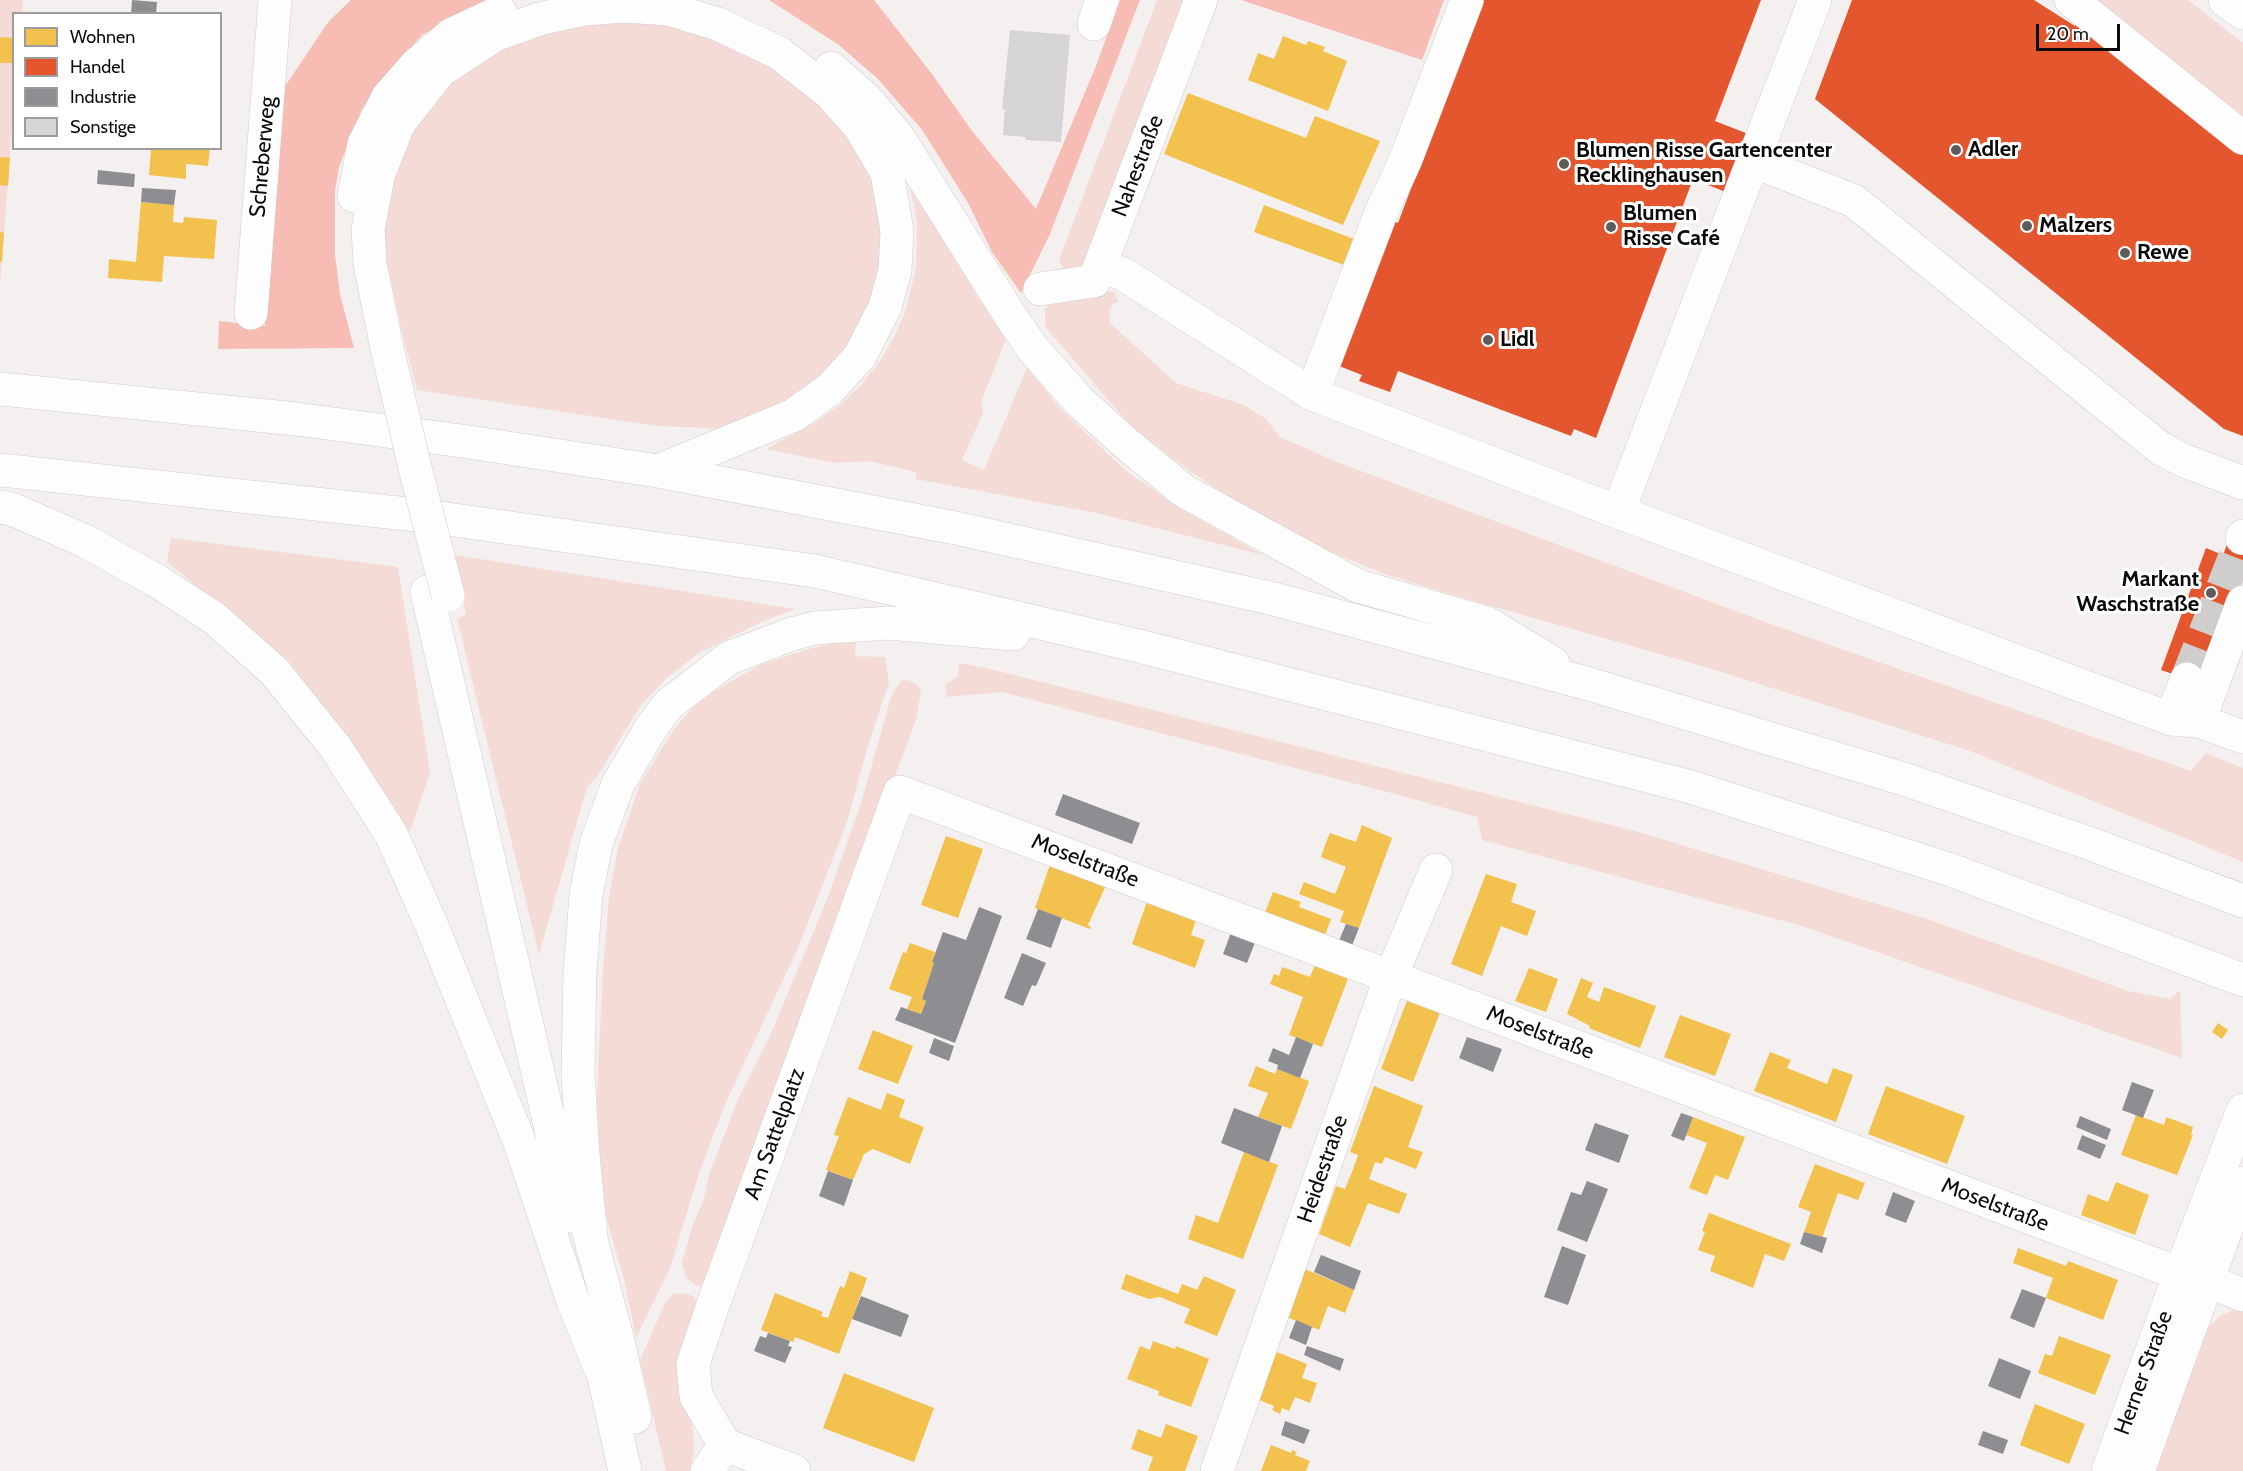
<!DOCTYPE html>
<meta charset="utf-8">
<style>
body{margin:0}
#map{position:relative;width:2243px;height:1471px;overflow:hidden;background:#f3f0ef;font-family:Cabin,sans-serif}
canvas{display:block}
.legend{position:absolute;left:12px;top:12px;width:210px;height:138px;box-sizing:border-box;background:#fff;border:2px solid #9e9d9d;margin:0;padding:8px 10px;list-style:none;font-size:18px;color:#0c0b0b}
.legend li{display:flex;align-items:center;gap:12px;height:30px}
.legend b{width:30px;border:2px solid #9e9d9d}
.scale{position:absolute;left:2036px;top:24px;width:84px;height:27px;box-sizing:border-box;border:3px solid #0c0b0b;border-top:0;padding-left:8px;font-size:18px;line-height:21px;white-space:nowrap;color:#0c0b0b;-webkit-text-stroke:4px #fff;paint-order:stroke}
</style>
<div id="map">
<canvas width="2243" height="1471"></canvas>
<ul class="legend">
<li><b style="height:16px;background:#f2c14e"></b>Wohnen</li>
<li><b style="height:16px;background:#e4572e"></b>Handel</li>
<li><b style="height:16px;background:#8d8d92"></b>Industrie</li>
<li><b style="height:16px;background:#d6d4d4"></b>Sonstige</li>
</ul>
<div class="scale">20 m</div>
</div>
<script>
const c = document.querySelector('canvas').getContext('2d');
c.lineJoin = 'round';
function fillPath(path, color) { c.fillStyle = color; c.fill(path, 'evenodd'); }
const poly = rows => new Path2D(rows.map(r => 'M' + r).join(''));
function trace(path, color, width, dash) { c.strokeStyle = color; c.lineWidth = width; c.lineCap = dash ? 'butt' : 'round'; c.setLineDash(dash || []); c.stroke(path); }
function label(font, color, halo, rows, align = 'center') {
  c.font = font + ' Cabin,sans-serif'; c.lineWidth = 6; c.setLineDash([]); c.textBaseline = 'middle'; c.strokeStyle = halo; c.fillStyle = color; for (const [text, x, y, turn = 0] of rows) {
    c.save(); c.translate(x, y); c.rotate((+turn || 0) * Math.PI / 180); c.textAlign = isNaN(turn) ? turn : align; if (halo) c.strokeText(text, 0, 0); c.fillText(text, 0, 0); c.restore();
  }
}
const green = poly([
 [0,0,23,0,22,13,14,14,13,117,0,286],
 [1157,0,1186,0,1079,276,1069,277,1059,260],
 [2087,0,2188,0,2243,43,2243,126],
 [637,21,669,24,743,45,833,107,876,182,883,261,863,330,811,389,725,429,657,426,417,390,401,328,384,248,383,218,401,146,436,92,495,49,586,22],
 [909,182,975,293,1006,339,981,402,983,413,962,460,984,470,1027,368,1061,409,1125,470,1179,508,1263,555,1097,513,916,479,916,472,869,461,836,463,766,449,817,421,841,404,861,385,880,361,894,337,905,313,916,269,917,222],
 [1079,287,1114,292,1119,302,1114,303,1109,310,1110,323,1176,383,1244,405,1266,419,1280,437,1337,462,1773,625,2191,771,2206,753,2243,768,2243,862,1970,751,1712,669,1453,595,1385,574,1328,551,1234,500,1191,472,1133,428,1045,327,1045,309,1055,297],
 [171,538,398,567,430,773,410,832,337,726,289,661,167,562],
 [455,555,795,609,763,621,699,653,667,678,641,705,597,777,587,787,539,954,457,619,466,614],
 [856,639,855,656,885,657,889,682,869,742,847,822,798,948,726,1102,699,1173,670,1268,636,1338,624,1279,604,1210,596,1108,603,971,609,896,619,845,640,784,674,729,693,707,716,690,760,665,812,648],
 [959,663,986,668,1635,831,1927,919,2128,991,2170,999,2180,990,2182,1058,1802,926,1482,840,1477,817,1395,794,1002,692,947,697,945,685,958,676],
 [908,680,918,685,921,691,916,720,703,1287,695,1285,686,1277,682,1263,692,1227,704,1199,709,1175,738,1099,769,1038,826,902,861,803,892,694,901,681],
 [682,1293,693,1296,699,1303,687,1394,693,1429,694,1452,690,1471,666,1471,640,1360,665,1303,673,1294],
 [2234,1310,2243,1310,2243,1471,2153,1471,2207,1328,2221,1315]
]);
const forest = poly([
 [351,0,485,0,422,35,384,77,361,111,339,167,335,191,335,255,340,294,354,348,218,349,219,321,265,326,283,89,329,21],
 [769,0,874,0,932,74,972,131,1036,209,1096,66,1120,0,1140,0,1050,234,1021,293,992,252,968,203,923,131,878,79,839,45],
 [1241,0,1444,0,1422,60]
]);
const homes = poly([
 [1283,36,1306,45,1308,41,1325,47,1323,51,1347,61,1328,111,1248,80,1258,53,1274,59],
 [0,37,14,38,14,63,0,63],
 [1188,93,1306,138,1315,116,1380,141,1343,225,1164,154],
 [151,148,210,148,208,166,186,164,186,179,149,175],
 [0,157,10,158,8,186,0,185],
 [141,202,174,205,173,222,183,223,184,217,217,220,214,259,164,256,162,282,108,278,109,259,136,262],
 [1264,205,1354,239,1344,265,1254,232],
 [0,232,4,233,2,262,0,262],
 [1362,825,1392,838,1359,928,1340,922,1344,911,1299,894,1304,882,1335,894,1346,867,1321,857,1325,845,1330,833,1356,842],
 [946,836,983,849,958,918,921,905],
 [1051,862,1107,883,1088,925,1091,927,1090,929,1035,908],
 [1486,874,1517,884,1511,902,1536,911,1527,936,1501,926,1482,976,1451,964],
 [1273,892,1301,902,1299,907,1331,919,1324,938,1264,915],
 [1148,899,1197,917,1191,935,1205,940,1195,968,1132,944],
 [910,943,935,952,932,962,934,963,922,999,926,1001,921,1014,907,1009,912,997,889,989,903,952,906,953],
 [1316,963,1349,976,1322,1047,1289,1035,1303,997,1270,984,1274,974,1279,976,1282,967,1310,977],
 [1529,968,1558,979,1546,1012,1515,1001],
 [1581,978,1593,983,1587,997,1599,1002,1604,987,1656,1006,1640,1048,1589,1028,1590,1026,1567,1014],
 [1408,998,1441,1010,1413,1082,1381,1069],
 [1680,1015,1731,1034,1715,1076,1664,1057],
 [2218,1023,2228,1030,2222,1039,2212,1032],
 [873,1030,913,1046,898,1084,858,1069],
 [1770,1052,1791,1060,1787,1068,1827,1084,1833,1068,1853,1075,1836,1122,1754,1091],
 [1256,1066,1275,1074,1277,1069,1309,1081,1291,1129,1258,1117,1268,1093,1248,1086],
 [1374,1086,1423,1106,1408,1147,1423,1152,1416,1169,1385,1157,1382,1164,1375,1162,1369,1179,1407,1194,1399,1214,1368,1203,1350,1247,1319,1234,1336,1186,1345,1189,1352,1172,1358,1155,1350,1152],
 [1886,1086,1965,1116,1947,1164,1868,1134],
 [887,1093,905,1100,899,1117,924,1127,910,1164,873,1149,864,1154,853,1180,826,1170,839,1136,834,1135,848,1097,881,1110],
 [2136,1115,2164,1125,2166,1117,2193,1127,2191,1135,2193,1135,2177,1175,2121,1155],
 [1693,1117,1745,1137,1728,1180,1715,1175,1707,1195,1689,1188,1707,1143,1686,1135],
 [1244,1152,1278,1165,1243,1259,1188,1239,1196,1215,1218,1223],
 [1815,1164,1865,1183,1858,1200,1838,1193,1822,1238,1804,1232,1811,1212,1798,1207],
 [2116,1182,2149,1195,2135,1235,2081,1215,2088,1194,2108,1202],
 [1709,1213,1791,1244,1784,1261,1765,1254,1753,1288,1710,1271,1715,1256,1698,1250,1705,1232,1702,1231],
 [2018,1248,2066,1266,2068,1261,2118,1280,2103,1320,2046,1298,2053,1278,2013,1263],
 [1305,1269,1354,1290,1345,1313,1328,1306,1319,1330,1287,1317],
 [850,1271,867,1278,839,1354,795,1337,793,1342,761,1330,775,1293,823,1312,821,1316,828,1318,840,1286,844,1288],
 [1126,1274,1178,1294,1182,1284,1197,1290,1204,1276,1236,1290,1217,1336,1184,1323,1190,1309,1160,1297,1149,1299,1121,1289],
 [2059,1336,2111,1355,2095,1395,2038,1373,2045,1354,2052,1356],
 [1153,1341,1175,1349,1176,1346,1209,1359,1191,1407,1158,1395,1159,1391,1127,1379,1140,1346,1150,1350],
 [1274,1351,1307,1364,1302,1378,1317,1383,1310,1403,1295,1397,1289,1411,1282,1408,1280,1414,1272,1410,1274,1406,1257,1399],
 [844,1373,934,1408,914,1462,823,1428],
 [2035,1404,2085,1424,2069,1464,2020,1445],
 [1166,1424,1198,1436,1185,1471,1148,1471,1153,1457,1131,1449,1138,1429,1161,1438],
 [1271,1445,1291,1453,1292,1450,1297,1452,1295,1455,1310,1461,1306,1471,1261,1471]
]);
const shops = poly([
 [1482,0,1761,0,1715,121,1756,137,1733,195,1693,179,1596,438,1574,429,1571,436,1398,371,1390,392,1359,381,1362,375,1334,364,1388,219,1398,223],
 [1852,0,2034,0,2075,26,2081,18,2243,148,2243,436,2224,429,1815,99],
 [2231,534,2243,539,2243,564,2199,683,2161,670,2206,548,2223,555]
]);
const industry = poly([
 [132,0,157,2,156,14,131,14],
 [98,170,135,174,134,187,97,184],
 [142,188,176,190,174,205,141,202],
 [1063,794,1140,823,1132,844,1055,815],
 [979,907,1002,916,955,1043,895,1020,901,1007,921,1014,926,1001,922,999,934,963,932,962,943,932,966,940],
 [1038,909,1062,918,1051,948,1026,939],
 [1346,924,1359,928,1351,948,1338,943],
 [1232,930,1256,940,1247,963,1223,954],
 [1022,953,1046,963,1036,986,1032,985,1023,1006,1004,998],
 [1296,1037,1313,1044,1300,1078,1277,1069,1278,1065,1268,1061,1273,1048,1289,1055],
 [1467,1037,1502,1049,1493,1072,1459,1058],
 [934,1038,954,1046,949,1061,929,1053],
 [2132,1082,2154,1090,2143,1118,2122,1110],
 [1234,1108,1282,1126,1269,1162,1221,1143],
 [1681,1113,1693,1117,1684,1141,1671,1136],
 [2080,1116,2111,1129,2107,1140,2076,1127],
 [1595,1123,1629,1135,1619,1163,1585,1150],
 [2082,1135,2106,1145,2100,1159,2077,1149],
 [828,1171,853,1180,844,1206,819,1196],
 [1587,1181,1608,1189,1587,1242,1557,1230,1571,1192,1581,1195],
 [1893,1192,1915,1201,1906,1223,1885,1215],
 [1804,1232,1827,1238,1822,1253,1800,1244],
 [1562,1246,1586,1255,1568,1305,1544,1297],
 [1321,1255,1361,1271,1354,1290,1314,1272],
 [2022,1289,2046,1298,2034,1328,2010,1318],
 [861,1296,909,1315,901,1337,852,1319],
 [1296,1320,1312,1327,1306,1345,1289,1338],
 [768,1333,790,1341,788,1346,792,1347,785,1363,754,1351,760,1336,766,1338],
 [1307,1346,1344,1359,1340,1371,1304,1355],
 [1999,1358,2031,1371,2020,1399,1988,1386],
 [1285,1421,1310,1430,1304,1444,1281,1435],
 [1983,1431,2008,1440,2003,1454,1978,1445]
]);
const building = poly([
 [1010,30,1070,35,1061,142,1026,140,1025,137,1003,135,1005,109,1002,109]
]);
const minorTunnel = poly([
 [2187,679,2242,538]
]);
const minor = poly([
 [1815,0,1753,161,1854,201,2160,448,2185,461,2243,483],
 [2071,0,2243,138],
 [2225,0,2243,13],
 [1094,24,1102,0],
 [1100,266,1123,274,1312,394,1618,512,2171,719,2199,721,2243,602],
 [1040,289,1094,281,1201,0],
 [251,313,275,0],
 [1312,394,1381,213,1405,161,1467,0],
 [1618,512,1753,161],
 [2242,538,2243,536],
 [2171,719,2187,679],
 [2199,721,2243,737],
 [2208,1281,2243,1295],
 [725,1445,696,1396,693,1364,714,1302,900,792,2180,1274,2197,1285,2200,1292],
 [725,1445,794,1471],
 [707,1471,725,1445],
 [1217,1471,1391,976,1436,870]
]);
const major = poly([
 [2108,1471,2180,1274,2243,1110],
 [2138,1471,2243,1183]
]);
const highway = poly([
 [831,68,867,100,898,137,1013,320,1034,350,1079,401,1128,445,1184,491,1358,586,1487,623,1553,663],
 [354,196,364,144,388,97,416,65,451,35,500,12],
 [387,348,370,264,368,230,378,176,399,123,440,71,495,35,539,19,585,9,625,6,668,9,718,24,779,53,830,93,860,127,887,173,897,231,895,270,885,307,860,356,830,389,794,415,658,471],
 [0,389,296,419,469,442,658,471,956,528,1274,599,1589,684,1907,780,2091,844,2243,901],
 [0,470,426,516,815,571,1139,646,1691,787,1951,870,2243,980],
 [0,507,14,510,85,541,157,581,214,618,274,671,336,748,391,834,434,931,520,1143,573,1301,600,1368],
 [427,592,571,1216],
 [587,1225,618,1341,635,1417],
 [592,1246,583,1154,578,1075,580,971,586,895,596,844,618,784,651,728,668,705,729,658,792,634,815,628,888,623,1013,634],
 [597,1346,625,1471]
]);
const highwayBridge = poly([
 [387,348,416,472,448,595]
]);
const markers = [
 [1956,150,6,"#5d5b5b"],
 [1564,164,6,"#5d5b5b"],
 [2027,226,6,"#5d5b5b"],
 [1611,227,6,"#5d5b5b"],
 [2125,253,6,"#5d5b5b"],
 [1488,340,6,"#5d5b5b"],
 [2211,593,6,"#5d5b5b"]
];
const poiNames = [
 ["Adler",1968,150],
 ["Blumen Risse Gartencenter",1576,151],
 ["Recklinghausen",1576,176],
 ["Blumen",1623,214],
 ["Risse Café",1623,239],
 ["Malzers",2039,226],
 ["Rewe",2137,253],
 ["Lidl",1500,340],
 ["Markant",2199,580,"right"],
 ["Waschstraße",2199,605,"right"]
];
const streetNames = [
 ["Schreberweg",263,157,-85],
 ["Nahestraße",1138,166,-69],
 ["Moselstraße",1085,861,21],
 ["Moselstraße",1540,1033,21],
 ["Am Sattelplatz",775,1134,-70],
 ["Heidestraße",1323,1169,-71],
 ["Moselstraße",1995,1205,21],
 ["Herner Straße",2144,1373,-70]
];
fillPath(green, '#f5dbd6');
fillPath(forest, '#f7bcb4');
fillPath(homes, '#f2c14e');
fillPath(shops, '#e4572e');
fillPath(industry, '#8d8d92');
fillPath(building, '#d6d4d4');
trace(minorTunnel, '#d0cecd', 33, [33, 16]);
trace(minor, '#d0cecd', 34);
trace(major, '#d0cecd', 34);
trace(highway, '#d0cecd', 34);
trace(minor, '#fdfdfd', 33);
trace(major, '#fdfdfd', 33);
trace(highway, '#fdfdfd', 33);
trace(highwayBridge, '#d0cecd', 34, []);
trace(highwayBridge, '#fdfdfd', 33);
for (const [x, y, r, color] of markers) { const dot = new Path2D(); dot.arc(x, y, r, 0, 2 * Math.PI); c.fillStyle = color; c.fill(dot); trace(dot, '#fff', 2); }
label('bold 22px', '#0c0b0b', '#fff', poiNames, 'left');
label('22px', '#0c0b0b', '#fff', streetNames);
</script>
